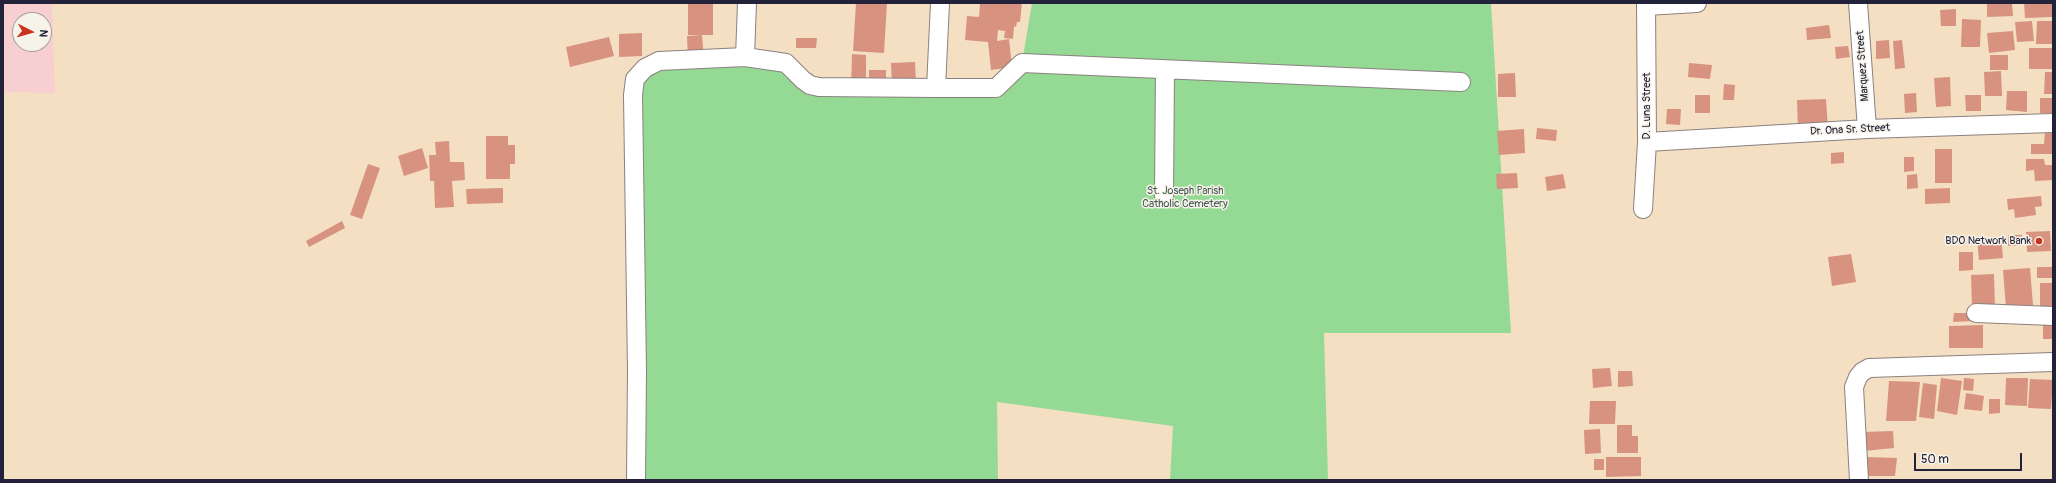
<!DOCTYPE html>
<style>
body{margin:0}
#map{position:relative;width:2056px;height:483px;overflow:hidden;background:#f4dfc3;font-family:Pangolin,sans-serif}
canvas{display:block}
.frame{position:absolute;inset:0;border:4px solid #22223b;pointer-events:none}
.north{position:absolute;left:12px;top:12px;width:40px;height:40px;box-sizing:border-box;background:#f7f3e8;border:1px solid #a29fa3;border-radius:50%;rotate:96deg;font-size:11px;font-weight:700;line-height:16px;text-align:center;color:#22223b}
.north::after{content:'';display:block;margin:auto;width:14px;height:18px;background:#c8321e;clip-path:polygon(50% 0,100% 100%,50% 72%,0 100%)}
.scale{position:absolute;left:1914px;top:453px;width:108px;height:18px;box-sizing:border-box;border:2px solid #22223b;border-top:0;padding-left:5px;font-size:12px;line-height:14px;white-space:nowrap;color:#22223b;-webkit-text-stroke:3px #f7f3e8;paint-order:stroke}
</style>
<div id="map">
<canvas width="2056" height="483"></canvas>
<div class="frame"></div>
<div class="north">N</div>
<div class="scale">50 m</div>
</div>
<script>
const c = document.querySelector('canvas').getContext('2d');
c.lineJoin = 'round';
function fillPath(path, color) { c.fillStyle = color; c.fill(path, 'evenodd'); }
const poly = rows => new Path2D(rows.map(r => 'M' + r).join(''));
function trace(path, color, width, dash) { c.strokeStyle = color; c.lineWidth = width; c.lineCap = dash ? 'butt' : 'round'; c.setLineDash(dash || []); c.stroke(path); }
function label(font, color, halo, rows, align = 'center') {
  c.font = font + ' Pangolin,sans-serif'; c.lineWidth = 3; c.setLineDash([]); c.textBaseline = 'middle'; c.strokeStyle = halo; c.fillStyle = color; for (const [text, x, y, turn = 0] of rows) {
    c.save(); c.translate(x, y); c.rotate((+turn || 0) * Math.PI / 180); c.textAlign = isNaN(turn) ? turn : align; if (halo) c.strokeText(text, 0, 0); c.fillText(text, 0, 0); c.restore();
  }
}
const built = poly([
 [3,3,52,3,55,93,3,92],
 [20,20,44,20,44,44,20,44]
]);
const green = poly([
 [1032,3,1491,3,1511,333,1324,333,1328,480,1170,480,1173,426,997,402,998,480,640,480,640,92,647,75,659,66,783,65,804,86,995,92,1022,63]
]);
const building = poly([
 [688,3,713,3,713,35,688,35],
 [856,3,887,3,884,53,853,51],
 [980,3,1022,3,1020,22,1017,22,1016,27,1014,26,1013,39,1004,38,1005,31,998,30,997,41,1009,39,1012,67,991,70,988,42,965,40,967,16,979,17],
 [1987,3,2012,3,2013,16,1987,17],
 [2024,3,2053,3,2053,17,2025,18],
 [1956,9,1956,26,1941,26,1940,10],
 [1962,19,1981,20,1980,47,1961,47],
 [2032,21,2034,41,2017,42,2015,22],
 [2037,21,2053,21,2053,44,2036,44],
 [1829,25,1831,38,1807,40,1806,28],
 [2013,31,2015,50,1989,53,1987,33],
 [642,33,642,56,619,57,619,34],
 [702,35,704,59,688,60,687,36],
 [609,37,614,56,570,67,566,47],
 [796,38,817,38,816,48,796,48],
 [1889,40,1890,58,1876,59,1876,41],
 [1902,40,1905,68,1895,69,1893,41],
 [1848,46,1850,57,1836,59,1835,47],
 [2029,48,2053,48,2053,69,2029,69],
 [852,54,866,55,866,87,851,87],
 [1990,55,2008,55,2008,70,1990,70],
 [915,62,916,84,892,85,891,63],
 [1689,63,1712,65,1710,79,1688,77],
 [869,70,886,70,886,86,869,86],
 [2001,71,2002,96,1985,96,1984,72],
 [2045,72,2053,72,2053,94,2044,94],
 [1515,73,1516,97,1498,97,1498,74],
 [1950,77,1951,106,1936,107,1934,78],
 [1724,84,1735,85,1734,100,1723,100],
 [2007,91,2027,91,2027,112,2006,110],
 [1916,93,1917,112,1905,113,1904,94],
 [1695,95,1710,95,1710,113,1695,113],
 [1965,95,1981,95,1981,111,1966,111],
 [2040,98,2053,98,2053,113,2040,113],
 [1826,99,1828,128,1798,130,1797,100],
 [1667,109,1681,109,1680,125,1666,124],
 [1537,128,1557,130,1556,141,1536,139],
 [1524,129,1525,153,1499,155,1497,131],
 [2045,132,2053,132,2053,154,2031,154,2031,144,2044,144],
 [486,136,508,136,508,145,515,145,515,164,510,164,510,179,486,179],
 [449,141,450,162,464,162,465,180,452,181,454,207,435,208,434,181,430,181,429,155,436,155,435,142],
 [422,148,428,168,404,176,398,156],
 [1935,149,1952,149,1952,183,1935,183],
 [1844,152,1844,163,1831,164,1831,153],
 [1904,157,1914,157,1914,171,1904,172],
 [2026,159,2044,159,2045,165,2053,165,2053,180,2035,181,2034,170,2026,171],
 [368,164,380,168,362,219,350,215],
 [1517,173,1518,188,1497,189,1496,174],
 [1563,174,1566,188,1547,191,1545,177],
 [1917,174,1918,188,1907,189,1907,175],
 [503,188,503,203,467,204,466,189],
 [1950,188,1950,203,1925,204,1925,189],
 [2041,196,2042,206,2035,207,2036,215,2015,218,2014,209,2008,210,2007,199],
 [342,221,345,228,309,247,306,241],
 [2050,231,2051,251,2027,252,2026,232],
 [2008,235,2022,235,2022,245,2008,246],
 [2001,237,2003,258,1979,260,1977,239],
 [1959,252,1973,252,1973,270,1959,271],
 [1851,254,1856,282,1832,286,1828,257],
 [2037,267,2053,267,2053,278,2037,278],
 [2030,268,2033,305,2006,308,2003,270],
 [1994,274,1995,308,1972,308,1971,275],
 [2040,283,2053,283,2053,312,2040,312],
 [1954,313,1974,313,1974,321,1953,322],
 [1983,325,1983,348,1949,348,1949,326],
 [2043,325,2053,325,2053,339,2043,339],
 [1610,368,1612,386,1593,388,1592,369],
 [1618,371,1632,371,1633,386,1618,387],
 [1941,378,1962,381,1957,415,1937,411],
 [1964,378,1974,379,1973,391,1963,390],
 [2006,378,2028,378,2027,406,2005,405],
 [2030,379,2053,380,2051,409,2028,408],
 [1889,381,1920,382,1916,421,1886,421],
 [1923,383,1937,385,1934,419,1919,417],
 [1966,393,1984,396,1982,411,1964,409],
 [1989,399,2000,399,2000,413,1989,414],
 [1590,401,1616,401,1615,424,1589,424],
 [1617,425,1632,425,1632,436,1638,436,1638,453,1617,453],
 [1600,429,1601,453,1585,454,1584,430],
 [1893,431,1894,448,1864,451,1863,432],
 [1606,457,1641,457,1641,476,1606,477],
 [1866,457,1897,458,1895,476,1865,476],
 [1594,459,1604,459,1604,470,1594,470]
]);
const minor = poly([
 [1858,3,1867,129],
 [1646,6,1697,3],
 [745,57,747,3],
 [936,88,996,88,1022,63,1461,82],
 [1647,142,1867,129,2053,123],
 [1164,196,1165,70],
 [1643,209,1647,142,1646,3],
 [1976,313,2053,316],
 [636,480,637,371,633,95,635,79,645,68,659,61,745,57,786,63,803,80,810,85,819,87,936,88,940,3],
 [1859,480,1854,387,1858,377,1862,372,1869,368,2053,362]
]);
const markers = [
 [2039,241,4,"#c8321e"]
];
const streetNames = [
 ["Marquez Street",1863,66,-94],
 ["D. Luna Street",1647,106,-90],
 ["Dr. Ona Sr. Street",1850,130,-3]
];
const parkNames = [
 ["St. Joseph Parish",1185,191],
 ["Catholic Cemetery",1185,204]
];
const poiNames = [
 ["BDO Network Bank",2031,241]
];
fillPath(built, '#f7cfd1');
fillPath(green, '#94da94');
fillPath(building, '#d89280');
trace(minor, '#8b807f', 20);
trace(minor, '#fff', 18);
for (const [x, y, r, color] of markers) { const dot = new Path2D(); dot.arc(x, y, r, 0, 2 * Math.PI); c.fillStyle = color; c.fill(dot); trace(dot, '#f7f3e8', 1.5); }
label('11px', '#22223b', '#f7f3e8', streetNames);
label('11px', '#445956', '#f7f3e8', parkNames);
label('11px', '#22223b', '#f7f3e8', poiNames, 'right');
</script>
